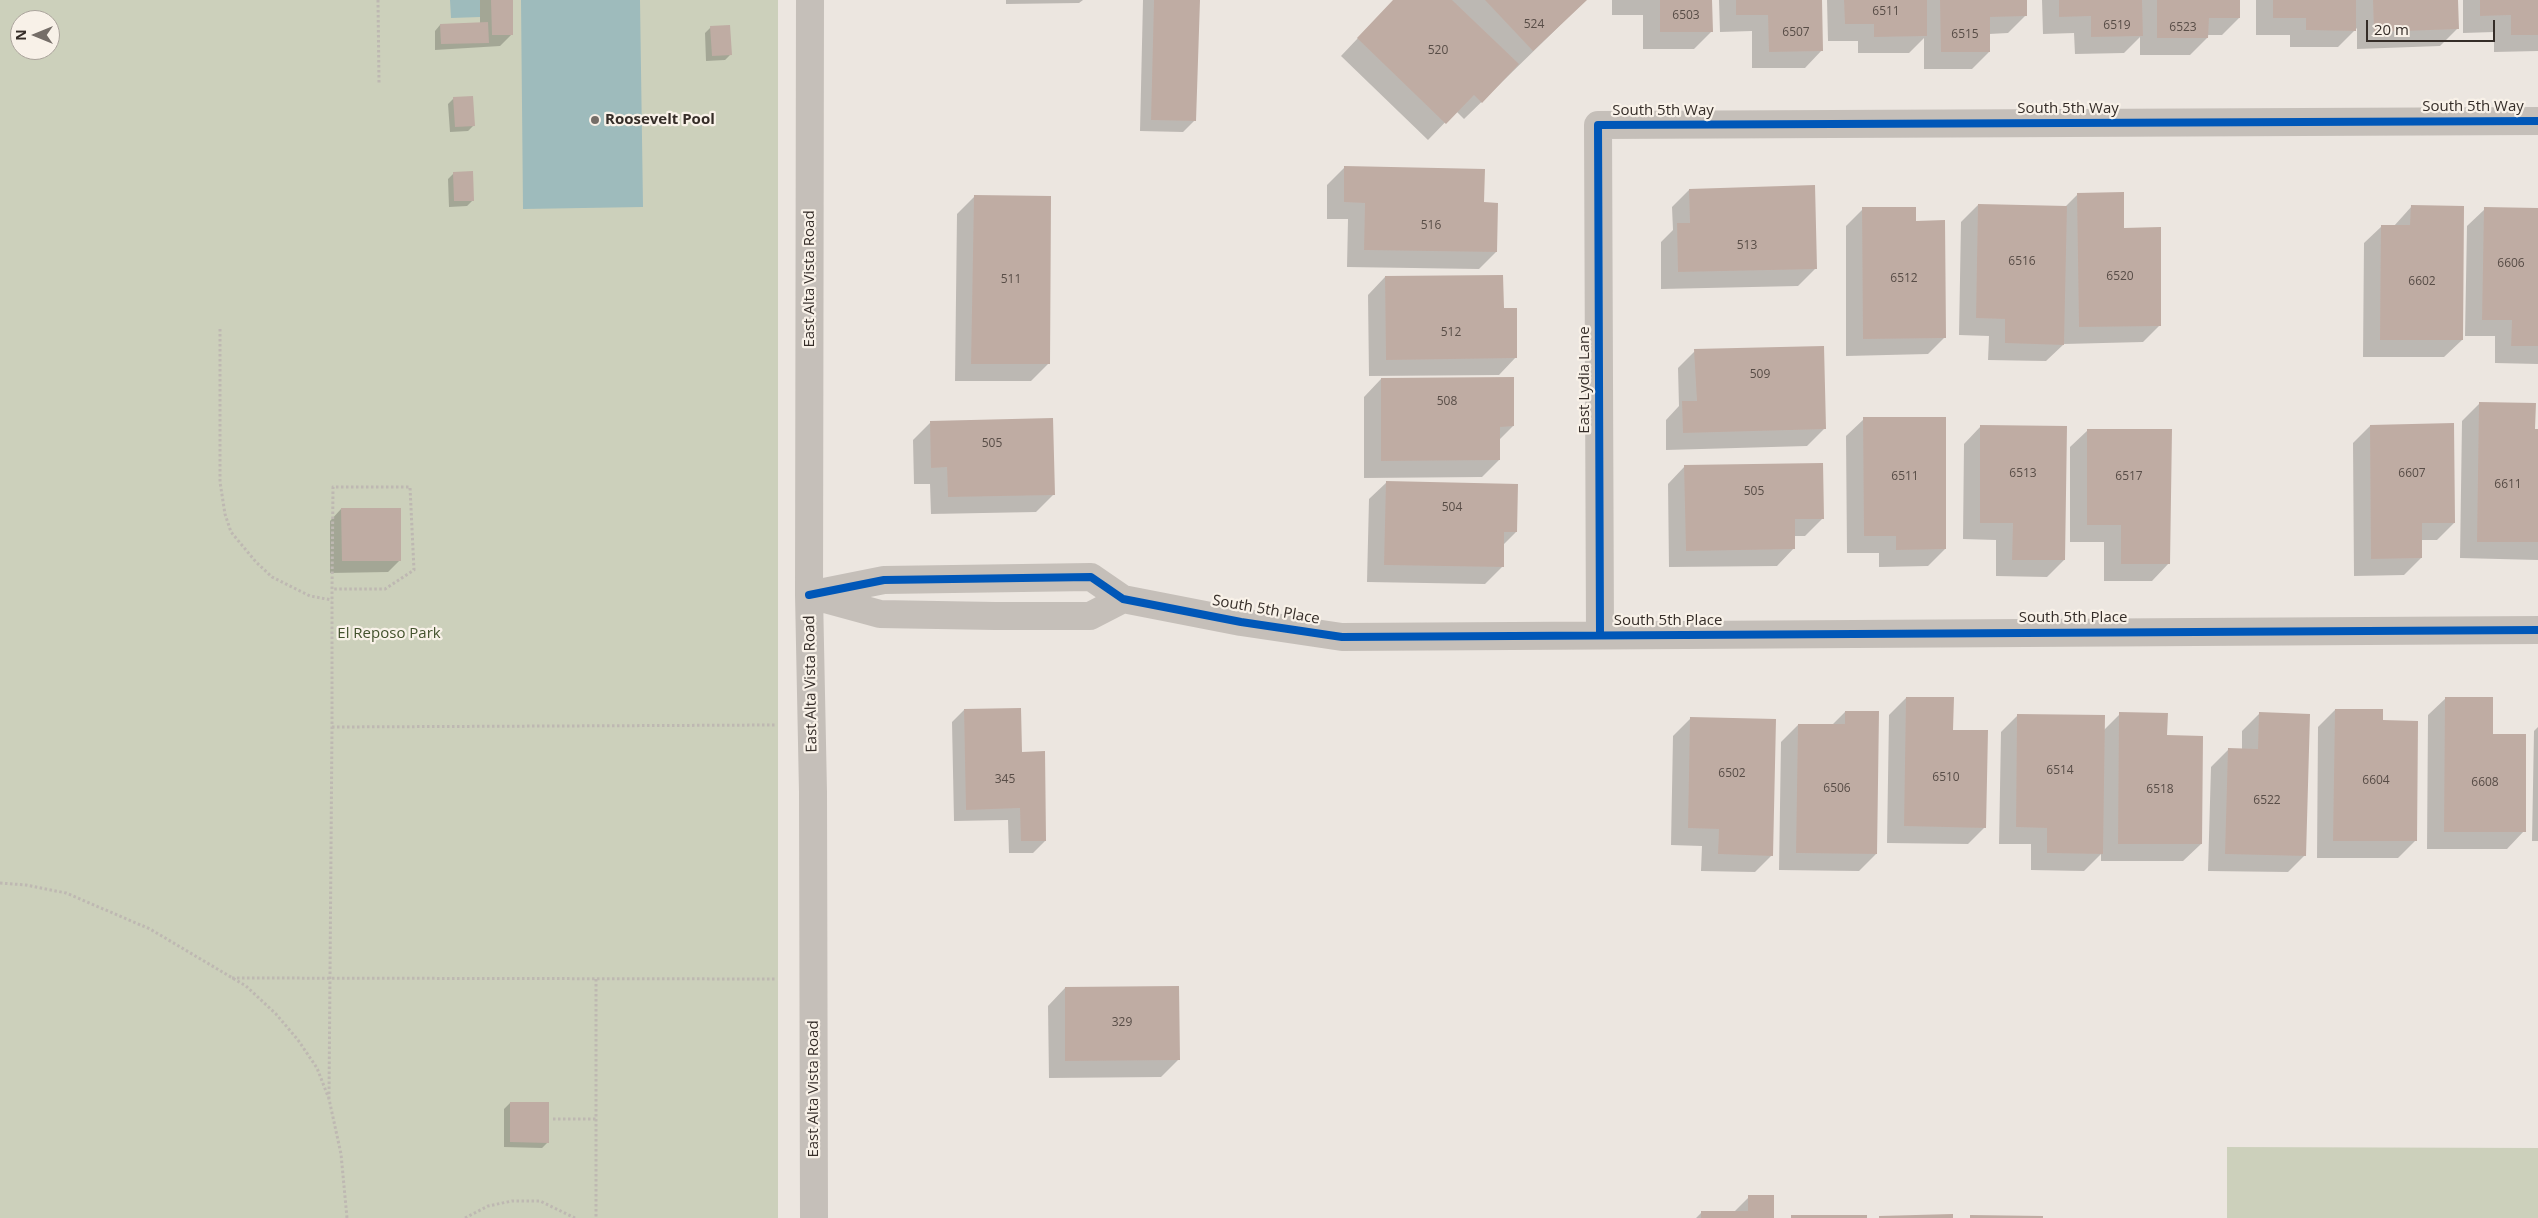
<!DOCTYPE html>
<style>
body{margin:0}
#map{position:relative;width:2538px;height:1218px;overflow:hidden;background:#ece6e0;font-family:"Open Sans",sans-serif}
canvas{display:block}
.north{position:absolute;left:10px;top:10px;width:50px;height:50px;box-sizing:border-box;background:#f8f1e8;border:1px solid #aaa39b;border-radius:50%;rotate:270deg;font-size:14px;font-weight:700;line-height:20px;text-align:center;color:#352d28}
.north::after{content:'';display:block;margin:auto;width:18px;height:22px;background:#756e68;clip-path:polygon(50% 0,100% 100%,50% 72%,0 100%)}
.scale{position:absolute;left:2366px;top:20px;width:129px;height:22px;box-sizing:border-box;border:2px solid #352d28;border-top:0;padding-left:6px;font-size:15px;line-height:18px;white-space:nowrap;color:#352d28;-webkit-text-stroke:4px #f8f1e8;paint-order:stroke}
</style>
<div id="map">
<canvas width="2538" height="1218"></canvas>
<div class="north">N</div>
<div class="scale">20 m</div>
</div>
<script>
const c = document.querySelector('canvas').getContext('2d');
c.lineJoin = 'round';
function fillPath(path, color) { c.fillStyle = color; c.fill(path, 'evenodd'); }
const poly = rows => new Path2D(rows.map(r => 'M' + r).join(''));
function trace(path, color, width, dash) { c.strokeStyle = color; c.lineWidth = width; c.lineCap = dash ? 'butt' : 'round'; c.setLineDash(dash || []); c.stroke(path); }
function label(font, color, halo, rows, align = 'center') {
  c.font = font + ' "Open Sans",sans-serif'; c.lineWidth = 4.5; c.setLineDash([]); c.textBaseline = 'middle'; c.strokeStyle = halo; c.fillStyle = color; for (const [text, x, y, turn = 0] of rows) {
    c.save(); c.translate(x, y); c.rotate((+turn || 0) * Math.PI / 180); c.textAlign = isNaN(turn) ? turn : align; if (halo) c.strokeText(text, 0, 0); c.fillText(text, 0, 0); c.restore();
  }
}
const green = poly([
 [0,0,778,0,778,1218,0,1218],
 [20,20,50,20,50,50,20,50],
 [2227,1147,2538,1148,2538,1218,2227,1218]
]);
const water = poly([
 [450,0,480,0,480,17,451,18],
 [521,0,640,0,643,207,523,209]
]);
const shadow = poly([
 [480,0,512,0,512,34,500,46,435,50,435,31,440,25,480,24],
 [1006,0,1083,0,1079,3,1006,4],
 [1143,0,1199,0,1195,120,1183,132,1140,131],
 [1394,0,1586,0,1464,119,1456,111,1428,140,1341,56],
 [1612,0,1711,0,1712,31,1694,49,1643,49,1643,15,1612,15],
 [1719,0,1821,0,1822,50,1805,68,1752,68,1752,31,1720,32],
 [1827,0,2025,0,2025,16,2008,33,1989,34,1989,52,1972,69,1924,69,1924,38,1909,53,1858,53,1858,41,1828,41],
 [2042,0,2239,0,2239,18,2222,35,2207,35,2207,38,2190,55,2140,55,2140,37,2124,53,2075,54,2074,33,2043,34],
 [2256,0,2457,0,2457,29,2440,46,2357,49,2357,28,2338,47,2290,47,2290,35,2256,35],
 [2463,0,2538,0,2538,51,2494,52,2494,32,2463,33],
 [711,27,730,55,725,60,706,61,705,33],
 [454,98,473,126,468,131,450,132,448,104],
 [1345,167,1483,203,1496,252,1479,269,1347,267,1348,219,1327,219,1327,185],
 [454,173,473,200,467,206,449,207,448,179],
 [1689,190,1816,268,1798,286,1661,289,1661,242,1673,230,1672,207],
 [2078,194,2122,229,2160,325,2143,342,2064,344,2046,361,1988,360,1989,336,1959,335,1961,222,1978,205,2065,207],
 [974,197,1048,364,1031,381,955,381,957,214],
 [2412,206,2462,340,2444,357,2363,357,2364,243,2382,226,2394,226],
 [1863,209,1915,222,1945,337,1928,354,1846,356,1846,226],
 [2485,209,2538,209,2538,364,2495,363,2495,336,2465,336,2467,226],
 [1385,277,1516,357,1499,375,1369,376,1368,295],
 [1695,351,1825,428,1807,446,1666,450,1666,420,1679,406,1678,368],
 [1381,379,1513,426,1499,440,1499,460,1482,477,1364,478,1364,397],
 [2480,403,2534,430,2538,430,2538,560,2460,558,2462,421],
 [1864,419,1945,549,1928,566,1879,567,1879,553,1847,553,1846,436],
 [931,422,1053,495,1036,512,931,514,930,484,914,484,913,440],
 [1981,426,2064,560,2047,577,1996,576,1996,540,1963,539,1964,444],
 [2370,426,2454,523,2437,540,2421,540,2421,558,2404,575,2354,576,2353,443],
 [2088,430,2169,563,2152,581,2104,581,2104,542,2070,542,2070,447],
 [1685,466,1823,518,1805,536,1794,536,1794,548,1777,566,1669,567,1668,484],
 [1387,482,1516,532,1503,545,1502,567,1485,584,1367,582,1369,499],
 [341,509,400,560,388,572,330,573,330,521],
 [1906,698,1952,732,1985,827,1968,844,1887,843,1889,715],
 [2446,698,2492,735,2524,831,2507,849,2427,849,2428,715],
 [964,710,1021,753,1045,841,1033,853,1009,853,1008,820,954,821,952,722],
 [2335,710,2382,721,2415,841,2398,858,2317,858,2318,727],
 [1845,712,1876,854,1859,871,1779,870,1781,742,1798,725,1832,725],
 [2120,714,2166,736,2201,844,2183,861,2101,861,2101,854,2084,871,2031,870,2031,844,1999,844,2001,732,2018,715,2104,730],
 [2259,714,2305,855,2288,872,2208,871,2211,767,2229,749,2242,750,2242,731],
 [1691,718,1772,855,1755,872,1701,871,1702,846,1671,845,1673,736],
 [2538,727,2538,841,2532,841,2534,731],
 [1065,988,1179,1059,1161,1077,1049,1078,1048,1006],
 [510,1103,548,1142,542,1148,504,1147,504,1109],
 [1749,1197,1773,1218,1696,1218,1701,1213,1733,1213]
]);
const building = poly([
 [491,0,513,0,513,35,492,35],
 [1154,0,1200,0,1196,121,1151,120],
 [1393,0,1452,0,1519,64,1482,103,1474,95,1446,124,1357,38],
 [1485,0,1587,0,1533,51],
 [1660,0,1712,0,1713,32,1660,32],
 [1736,0,1822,0,1823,51,1769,52,1768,15,1736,15],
 [1844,0,1927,0,1927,36,1874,37,1874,24,1845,24],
 [1940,0,2027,0,2027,16,1990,17,1990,52,1941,52],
 [2059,0,2142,0,2143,36,2091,37,2091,16,2059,17],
 [2157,0,2240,0,2240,18,2209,18,2208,38,2157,38],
 [2273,0,2356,0,2356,31,2306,30,2306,18,2273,18],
 [2373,0,2458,0,2459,29,2374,32],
 [2480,0,2538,0,2538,35,2511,35,2511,15,2480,16],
 [488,22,489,43,441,44,440,24],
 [730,25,732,55,712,56,710,26],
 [473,96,475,126,455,127,453,97],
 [1344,166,1485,169,1484,202,1498,203,1497,252,1364,250,1365,203,1344,202],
 [473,171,474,201,454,201,453,172],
 [1815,185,1817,269,1678,272,1677,223,1690,223,1689,189],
 [2124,192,2124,228,2161,227,2161,326,2079,327,2077,193],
 [974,195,1051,196,1050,364,971,364],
 [1978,204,2067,206,2064,345,2005,343,2005,319,1976,318],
 [2411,205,2464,206,2463,340,2380,340,2381,225,2410,225],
 [1862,207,1916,207,1916,221,1945,220,1946,338,1863,339],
 [2484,207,2538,208,2538,346,2511,346,2512,320,2482,320],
 [1503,275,1504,308,1517,308,1517,358,1386,360,1385,276],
 [1824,346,1826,429,1683,433,1682,401,1697,401,1694,349],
 [1514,377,1514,426,1500,427,1500,460,1381,461,1381,378],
 [2479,402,2536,403,2535,429,2538,429,2538,542,2477,542],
 [1863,417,1946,417,1946,549,1896,550,1896,536,1864,536],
 [1053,418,1055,495,948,497,947,467,931,468,930,421],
 [2454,423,2455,523,2422,523,2422,558,2371,559,2370,425],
 [1980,425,2067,426,2065,560,2012,560,2013,523,1980,523],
 [2087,429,2172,429,2170,564,2121,564,2121,525,2087,525],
 [1823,463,1824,519,1795,519,1795,549,1686,551,1684,465],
 [1386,481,1518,484,1517,532,1504,532,1504,567,1384,565],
 [341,508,401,508,401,561,342,561],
 [1906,697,1954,697,1953,730,1988,730,1986,828,1904,826],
 [2445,697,2493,697,2493,734,2526,734,2526,832,2444,832],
 [1021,708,1022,752,1045,751,1046,841,1021,841,1020,808,966,810,964,709],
 [2335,709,2383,709,2383,720,2418,721,2417,841,2333,841],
 [1845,711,1879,711,1877,854,1796,853,1798,724,1845,724],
 [2119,712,2168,713,2167,735,2203,736,2202,844,2118,844],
 [2259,712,2310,714,2306,856,2225,854,2228,748,2258,749],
 [2017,714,2105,715,2103,854,2047,853,2047,828,2016,827],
 [1690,717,1776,719,1773,856,1718,854,1719,829,1688,828],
 [1179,986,1180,1060,1065,1061,1065,987],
 [510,1102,549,1102,549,1143,510,1142],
 [1748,1195,1774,1195,1774,1218,1701,1218,1701,1211,1748,1211],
 [1953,1214,1953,1218,1879,1218,1879,1216],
 [1791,1215,1867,1215,1867,1218,1791,1218],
 [1970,1215,2043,1216,2043,1218,1970,1218]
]);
const path = poly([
 [378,0,379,83],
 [220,329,220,482,225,514,231,532,256,562,272,577,310,596,332,600],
 [332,727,776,725],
 [0,883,26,885,66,893,150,929,246,986,276,1014,298,1040,317,1068,329,1099,341,1154,347,1218],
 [232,978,776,979],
 [596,979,596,1218],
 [329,1099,332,727,332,589,333,487,410,487,414,570,385,589,332,589],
 [553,1119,596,1119],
 [465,1218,488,1206,512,1201,540,1201,575,1218]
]);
const minor = poly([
 [810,0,809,595,813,792,814,1218],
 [809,595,884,580,1091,577,1123,599,1241,622,1342,637,2538,630],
 [814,596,880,614,995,616,1090,616,1123,599],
 [1600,635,1598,125,2538,121]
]);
const cycleway = poly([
 [809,595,884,580,1091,577,1123,599,1241,622,1342,637,2538,630],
 [1600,635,1598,125,2538,121]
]);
const markers = [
 [595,120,5,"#756e68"]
];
const numberNames = [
 ["6511",1886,12],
 ["6503",1686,16],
 ["524",1534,25],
 ["6519",2117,26],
 ["6523",2183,28],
 ["6507",1796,33],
 ["6515",1965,35],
 ["520",1438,51],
 ["516",1431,226],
 ["513",1747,246],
 ["6516",2022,262],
 ["6606",2511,264],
 ["6520",2120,277],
 ["6512",1904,279],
 ["511",1011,280],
 ["6602",2422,282],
 ["512",1451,333],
 ["509",1760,375],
 ["508",1447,402],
 ["505",992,444],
 ["6513",2023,474],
 ["6607",2412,474],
 ["6511",1905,477],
 ["6517",2129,477],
 ["6611",2508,485],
 ["505",1754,492],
 ["504",1452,508],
 ["6514",2060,771],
 ["6502",1732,774],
 ["6510",1946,778],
 ["345",1005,780],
 ["6604",2376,781],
 ["6608",2485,783],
 ["6506",1837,789],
 ["6518",2160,790],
 ["6522",2267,801],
 ["329",1122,1023]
];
const streetNames = [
 ["South 5th Way",2473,107],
 ["South 5th Way",2068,109],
 ["South 5th Way",1663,111],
 ["East Alta Vista Road",810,279,-90],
 ["East Lydia Lane",1585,380,-90],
 ["South 5th Place",1266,610,10],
 ["South 5th Place",2073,618],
 ["South 5th Place",1668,621],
 ["East Alta Vista Road",811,684,-91],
 ["East Alta Vista Road",814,1089,-90]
];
const poiNames = [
 ["Roosevelt Pool",605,120]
];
const parkNames = [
 ["El Reposo Park",389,634]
];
fillPath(green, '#ccd0bb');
fillPath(water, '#9ebbbc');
fillPath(shadow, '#0003');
fillPath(building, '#bfaca3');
trace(path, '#beb8b2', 3, [2.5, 2.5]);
trace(minor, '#c5bfb9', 28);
trace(cycleway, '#0057b8', 8);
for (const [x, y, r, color] of markers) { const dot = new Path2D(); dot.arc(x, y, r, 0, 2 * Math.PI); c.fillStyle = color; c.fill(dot); trace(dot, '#f8f1e8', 2); }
label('12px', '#584d47', null, numberNames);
label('15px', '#352d28', '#f8f1e8', streetNames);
label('bold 15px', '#352d28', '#f8f1e8', poiNames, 'left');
label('15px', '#43522d', '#f8f1e8', parkNames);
</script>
